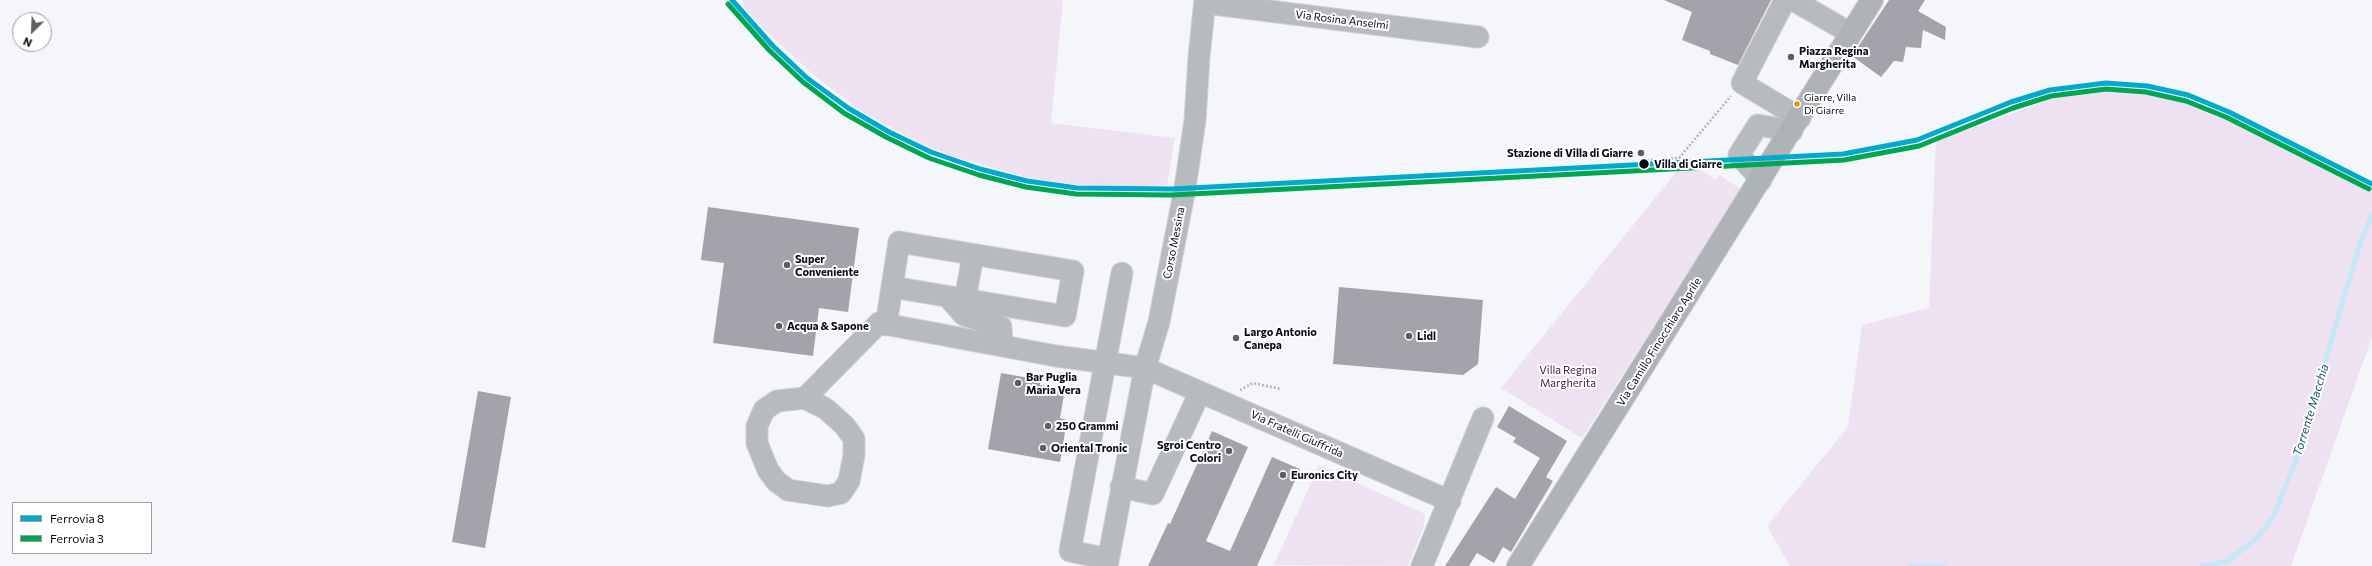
<!DOCTYPE html>
<style>
body{margin:0}
#map{position:relative;width:2372px;height:566px;overflow:hidden;background:#f5f6f9;font-family:Commissioner,sans-serif}
canvas{display:block}
.legend{position:absolute;left:12px;top:502px;width:140px;height:52px;box-sizing:border-box;background:#fff;border:1px solid #9d9da1;margin:0;padding:5px 7px;list-style:none;font-size:12px;color:#090b15}
.legend li{display:flex;align-items:center;gap:8px;height:20px}
.legend b{width:20px;border:1px solid #9d9da1}
.north{position:absolute;left:12px;top:12px;width:40px;height:40px;box-sizing:border-box;background:#fff;border:1px solid #9d9da1;border-radius:50%;rotate:204deg;font-size:11px;font-weight:700;line-height:16px;text-align:center;color:#090b15}
.north::after{content:'';display:block;margin:auto;width:14px;height:18px;background:#5c5d65;clip-path:polygon(50% 0,100% 100%,50% 72%,0 100%)}
</style>
<div id="map">
<canvas width="2372" height="566"></canvas>
<ul class="legend">
<li><b style="height:5px;background:#00a9ce"></b>Ferrovia 8</li>
<li><b style="height:5px;background:#00a651"></b>Ferrovia 3</li>
</ul>
<div class="north">N</div>
</div>
<script>
const c = document.querySelector('canvas').getContext('2d');
c.lineJoin = 'round';
function fillPath(path, color) { c.fillStyle = color; c.fill(path, 'evenodd'); }
const poly = rows => new Path2D(rows.map(r => 'M' + r).join(''));
function trace(path, color, width, dash) { c.strokeStyle = color; c.lineWidth = width; c.lineCap = dash ? 'butt' : 'round'; c.setLineDash(dash || []); c.stroke(path); }
function label(font, color, halo, rows, align = 'center') {
  c.font = font + ' Commissioner,sans-serif'; c.lineWidth = 4; c.setLineDash([]); c.textBaseline = 'middle'; c.strokeStyle = halo; c.fillStyle = color; for (const [text, x, y, turn = 0] of rows) {
    c.save(); c.translate(x, y); c.rotate((+turn || 0) * Math.PI / 180); c.textAlign = isNaN(turn) ? turn : align; if (halo) c.strokeText(text, 0, 0); c.fillText(text, 0, 0); c.restore();
  }
}
const green = poly([
 [743,0,1063,0,1051,123,1175,138,1167,185,1121,187,1076,185,1029,178,952,156,920,143,864,113,817,78,772,37,744,8],
 [2113,90,2164,95,2214,111,2372,192,2372,337,2291,566,1790,566,1767,526,1848,427,1862,325,1929,308,1936,141,2065,94],
 [1686,160,1716,180,1719,175,1741,189,1582,438,1501,388],
 [1319,465,1333,471,1335,475,1346,480,1351,480,1425,514,1424,525,1408,566,1274,565]
]);
const stream = poly([
 [1910,566,1943,566],
 [2202,566,2228,561,2256,539,2274,516,2296,460,2358,250,2372,215]
]);
const building = poly([
 [1664,0,1771,0,1738,65,1710,54,1710,51,1682,40,1692,12],
 [1889,0,1925,0,1918,11,1946,27,1945,40,1923,30,1921,48,1906,47,1903,62,1894,61,1881,77,1852,56],
 [708,207,859,228,848,312,819,308,813,356,713,343,724,263,701,260],
 [1339,287,1483,300,1478,364,1463,375,1333,364],
 [1001,373,1041,380,1040,385,1065,389,1060,418,1067,420,1060,462,988,449],
 [478,391,511,397,485,548,452,542],
 [1509,406,1567,441,1546,477,1553,481,1511,552,1503,547,1494,563,1477,553,1469,566,1445,566,1496,487,1515,499,1540,458,1513,442,1516,438,1497,427],
 [1212,431,1248,447,1206,541,1230,551,1272,457,1300,469,1257,566,1148,566,1168,523,1170,524]
]);
const path = poly([
 [1647,160,1679,158,1731,96],
 [1240,390,1253,383,1281,389]
]);
const minor = poly([
 [1785,0,1742,83,1800,118],
 [1793,0,1850,33],
 [1205,3,1478,37],
 [1761,180,1739,155,1758,125,1792,131],
 [948,297,964,315,1001,327,1002,346],
 [965,300,973,255],
 [886,325,892,287,899,242,1073,271,1065,316,892,287],
 [805,398,879,323,1056,356,1145,368,1450,501],
 [805,398,826,409,845,426,854,439,854,455,849,481,841,493,828,496,788,490,776,481,768,470,757,443,757,426,764,410,777,401,805,398],
 [1121,487,1153,494,1200,392],
 [1108,559,1070,551,1122,273],
 [1107,566,1145,368,1159,322,1185,188,1195,120,1199,57,1205,0],
 [1422,566,1483,418]
]);
const major = poly([
 [1518,566,1872,0]
]);
const rail1 = poly([
 [732,0,773,46,807,78,848,108,889,132,931,152,980,169,1027,181,1077,188,1172,189,1843,154,1917,140,2011,102,2050,90,2106,83,2147,86,2188,95,2229,112,2372,184]
]);
const rail2 = poly([
 [728,4,769,50,803,82,844,113,886,137,929,158,979,175,1026,187,1076,194,1172,195,1844,160,1919,146,2013,108,2051,96,2106,89,2146,92,2186,101,2226,117,2369,189]
]);
const markers = [
 [1791,57,4,"#5c5d65"],
 [1797,104,3.5,"#df9602"],
 [1641,153,4,"#5c5d65"],
 [1644,164,5.5,"#090b15"],
 [787,265,4,"#5c5d65"],
 [779,326,4,"#5c5d65"],
 [1409,336,4,"#5c5d65"],
 [1236,338,4,"#5c5d65"],
 [1018,383,4,"#5c5d65"],
 [1048,426,4,"#5c5d65"],
 [1043,448,4,"#5c5d65"],
 [1229,451,4,"#5c5d65"],
 [1283,475,4,"#5c5d65"]
];
const busNames = [
 ["Giarre, Villa",1804,98],
 ["Di Giarre",1804,111]
];
const streetNames = [
 ["Via Rosina Anselmi",1342,20,7],
 ["Corso Messina",1174,243,-79],
 ["Via Camillo Finocchiaro Aprile",1659,342,-58],
 ["Via Fratelli Giuffrida",1297,434,24]
];
const poiNames = [
 ["Piazza Regina",1799,51],
 ["Margherita",1799,64],
 ["Stazione di Villa di Giarre",1633,153,"right"],
 ["Super",795,259],
 ["Conveniente",795,272],
 ["Acqua & Sapone",787,326],
 ["Largo Antonio",1244,332],
 ["Canepa",1244,345],
 ["Lidl",1417,336],
 ["Bar Puglia",1026,377],
 ["Maria Vera",1026,390],
 ["250 Grammi",1056,426],
 ["Sgroi Centro",1221,445,"right"],
 ["Colori",1221,458,"right"],
 ["Oriental Tronic",1051,448],
 ["Euronics City",1291,475]
];
const stopNames = [
 ["Villa di Giarre",1654,164]
];
const parkNames = [
 ["Villa Regina",1568,370],
 ["Margherita",1568,383]
];
const waterNames = [
 ["Torrente Macchia",2311,410,-73]
];
fillPath(green, '#eee1f1');
trace(stream, '#c5e7f7', 5);
fillPath(building, '#a4a2aa');
trace(minor, '#d0d0d4', 23);
trace(major, '#d0d0d4', 24);
trace(path, '#b2b5b8', 2.5, [2, 2]);
trace(minor, '#b7babf', 21);
trace(major, '#afb3b8', 22);
trace(rail1, '#00a9ce', 5);
trace(rail2, '#00a651', 5);
for (const [x, y, r, color] of markers) { const dot = new Path2D(); dot.arc(x, y, r, 0, 2 * Math.PI); c.fillStyle = color; c.fill(dot); trace(dot, '#fff', 1.5); }
label('10px', '#090b15', '#fff', busNames, 'left');
label('11px', '#090b15', '#fff', streetNames);
label('bold 11px', '#090b15', '#fff', poiNames, 'left');
label('bold 11px', '#090b15', '#fff', stopNames, 'left');
label('11px', '#49224c', '#fff', parkNames);
label('italic 12px', '#18546a', '#fff', waterNames);
</script>
